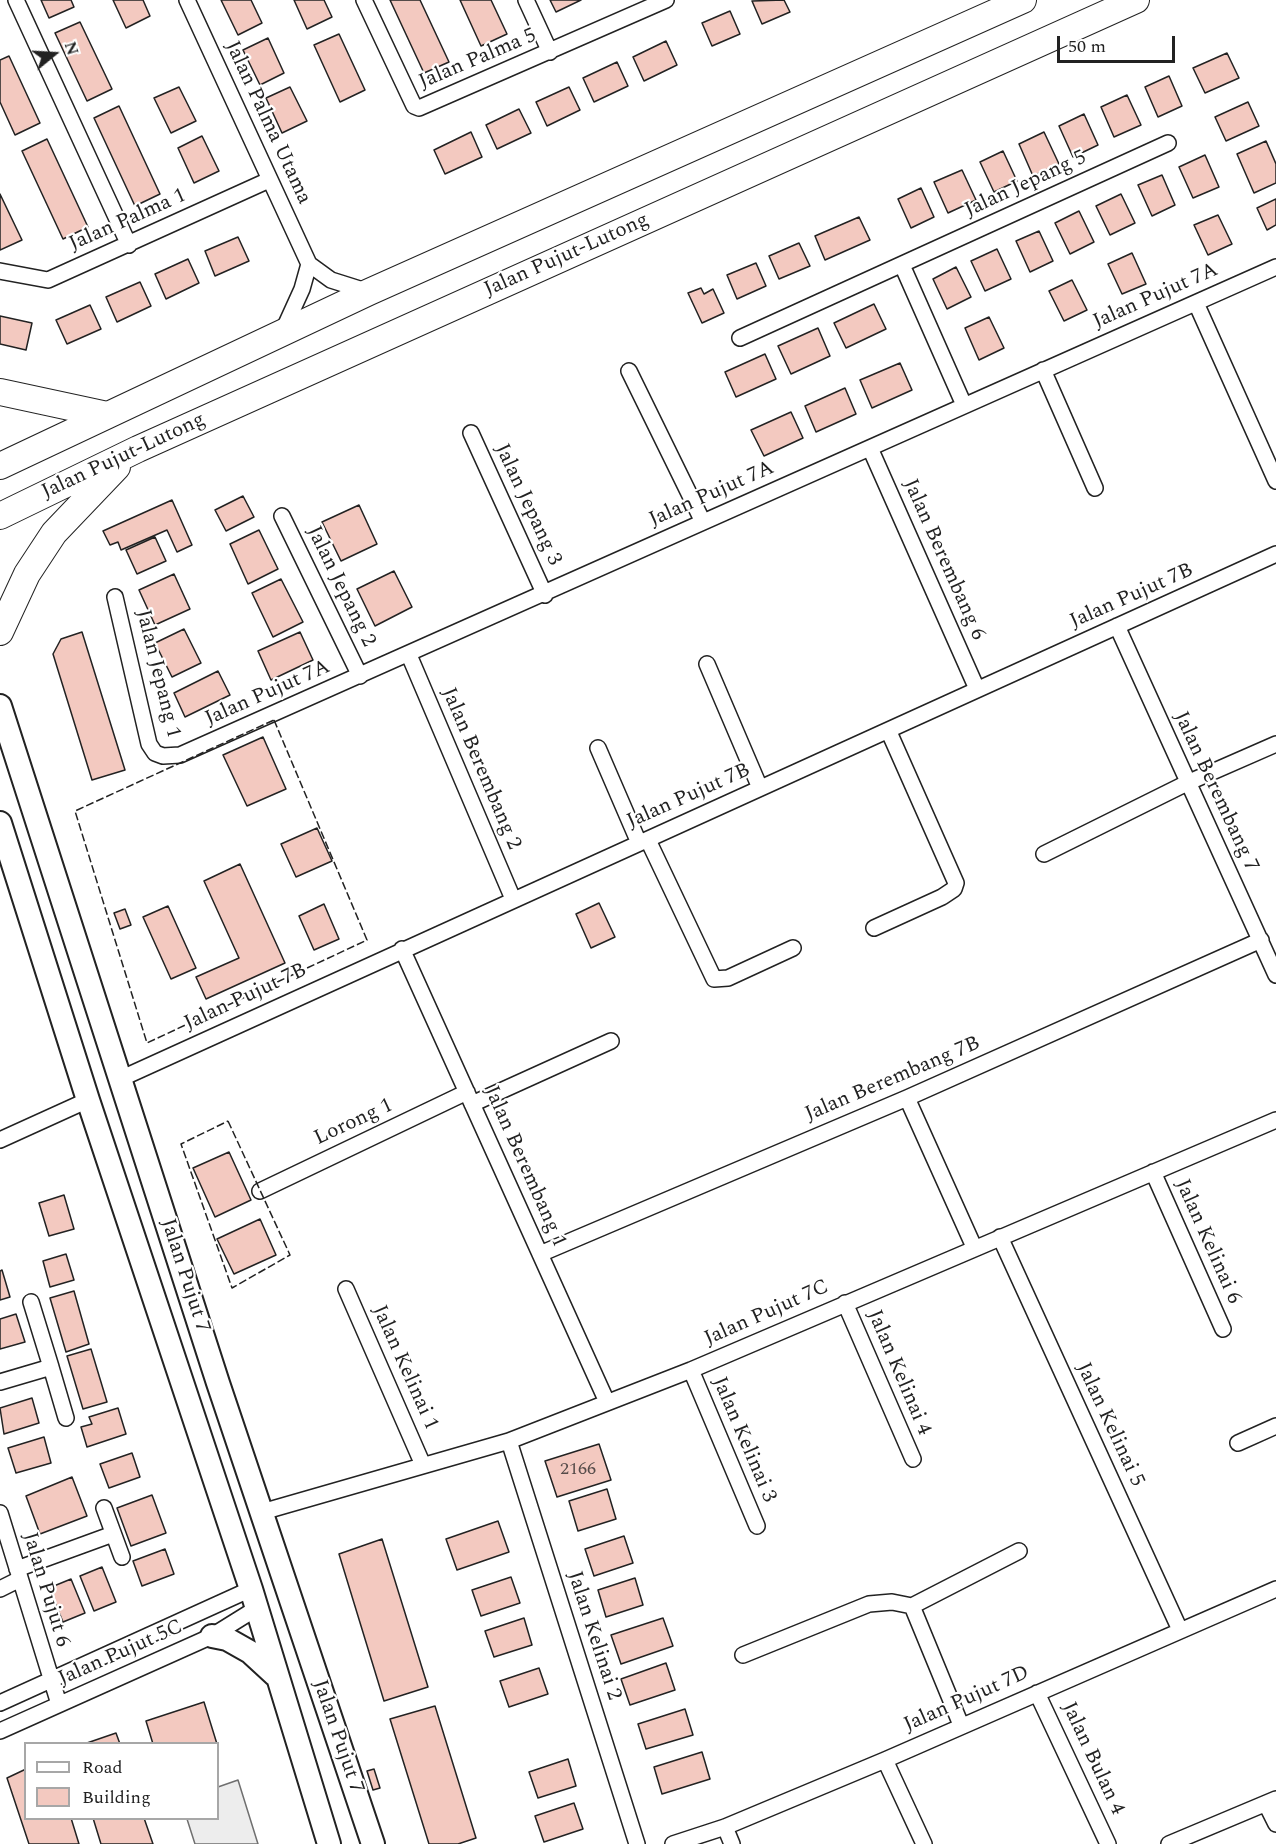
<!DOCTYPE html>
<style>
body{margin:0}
#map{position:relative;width:1276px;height:1844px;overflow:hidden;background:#fff;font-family:Spectral,serif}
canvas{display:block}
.legend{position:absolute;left:24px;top:1742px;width:195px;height:78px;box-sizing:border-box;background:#fff;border:2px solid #a7a7a7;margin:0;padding:8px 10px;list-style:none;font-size:18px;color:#222}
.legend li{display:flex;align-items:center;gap:12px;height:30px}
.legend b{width:30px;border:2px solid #a7a7a7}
.north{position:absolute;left:24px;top:24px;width:60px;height:60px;-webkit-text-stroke:4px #fff;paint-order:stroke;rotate:72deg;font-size:16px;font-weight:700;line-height:24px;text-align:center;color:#222}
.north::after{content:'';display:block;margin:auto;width:21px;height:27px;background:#222;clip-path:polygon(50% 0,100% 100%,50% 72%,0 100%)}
.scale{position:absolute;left:1057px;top:36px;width:118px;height:27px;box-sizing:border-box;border:3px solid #222;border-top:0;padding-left:8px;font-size:18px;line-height:21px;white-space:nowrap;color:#222;-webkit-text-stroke:4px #fff;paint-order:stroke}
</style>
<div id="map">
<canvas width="1276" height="1844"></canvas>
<ul class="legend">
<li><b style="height:8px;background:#fff"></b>Road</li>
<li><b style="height:16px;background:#f3c9c0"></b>Building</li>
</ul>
<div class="north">N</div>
<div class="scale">50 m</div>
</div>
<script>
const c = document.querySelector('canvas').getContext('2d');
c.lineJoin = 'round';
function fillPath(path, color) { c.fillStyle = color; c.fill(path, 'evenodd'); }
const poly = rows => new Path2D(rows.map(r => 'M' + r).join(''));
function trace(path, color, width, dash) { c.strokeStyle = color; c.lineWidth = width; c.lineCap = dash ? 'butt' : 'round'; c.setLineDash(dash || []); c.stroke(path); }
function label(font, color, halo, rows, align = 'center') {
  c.font = font + ' Spectral,serif'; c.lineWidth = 4.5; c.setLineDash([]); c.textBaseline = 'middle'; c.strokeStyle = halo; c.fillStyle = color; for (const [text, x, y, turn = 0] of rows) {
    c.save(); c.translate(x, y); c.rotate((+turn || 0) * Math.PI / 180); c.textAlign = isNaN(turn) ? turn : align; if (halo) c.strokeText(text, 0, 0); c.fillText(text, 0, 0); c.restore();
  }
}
const parking = poly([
 [238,1780,258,1844,195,1844,187,1819,218,1818,218,1787,238,1780]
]);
const building = poly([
 [41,0,71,0,74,7,49,18,41,0],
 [113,0,143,0,150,16,126,28,113,0],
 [221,0,251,0,262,23,238,35,221,0],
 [294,0,324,0,332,17,307,29,294,0],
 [390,0,420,0,449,62,424,73,390,0],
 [460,0,491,0,507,34,481,46,460,0],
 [550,0,581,0,556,12,550,0],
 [784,0,790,12,762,24,752,1,784,0],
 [730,11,740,34,712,46,702,23,730,11],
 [80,22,112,89,87,101,55,33,80,22],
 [339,34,365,90,340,102,314,45,339,34],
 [268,38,284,73,260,85,243,50,268,38],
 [666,41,677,65,644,81,633,57,666,41],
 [1227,53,1239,78,1205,93,1193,68,1227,53],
 [9,56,40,123,15,135,0,102,0,60,9,56],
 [617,62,628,86,594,102,583,78,617,62],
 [1169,76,1182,106,1158,117,1145,87,1169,76],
 [179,87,196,121,171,133,154,98,179,87],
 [290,87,307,121,282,133,266,98,290,87],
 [569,87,580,110,547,126,536,102,569,87],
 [1127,95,1141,125,1114,137,1101,107,1127,95],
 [1248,102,1259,126,1226,141,1215,117,1248,102],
 [119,106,160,194,135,206,94,118,119,106],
 [519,109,531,133,497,149,486,125,519,109],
 [1084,114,1098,145,1073,157,1059,126,1084,114],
 [471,132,482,157,445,174,434,150,471,132],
 [1044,132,1059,164,1033,176,1019,144,1044,132],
 [202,136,219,171,194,183,178,148,202,136],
 [47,139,88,227,63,239,22,151,47,139],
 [1266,141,1276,164,1276,183,1254,193,1237,154,1266,141],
 [1003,151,1017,181,994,192,980,162,1003,151],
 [1205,155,1219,187,1193,198,1179,167,1205,155],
 [962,170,976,200,948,213,934,182,962,170],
 [1162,175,1175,205,1152,216,1138,185,1162,175],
 [921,188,934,217,911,228,898,199,921,188],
 [0,194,22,240,0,250,0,194],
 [1121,194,1135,223,1110,235,1096,206,1121,194],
 [1276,199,1276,225,1267,230,1257,208,1276,199],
 [1079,211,1094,242,1070,254,1055,223,1079,211],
 [1218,215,1232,244,1208,255,1194,225,1218,215],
 [859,217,870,240,825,260,815,236,859,217],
 [1039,231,1053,261,1030,272,1016,241,1039,231],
 [238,237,249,261,215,276,205,251,238,237],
 [799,243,810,266,779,279,769,256,799,243],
 [997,249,1011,279,985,291,971,261,997,249],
 [1132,253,1146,284,1122,294,1108,264,1132,253],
 [188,259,199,283,166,299,155,274,188,259],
 [756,263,766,286,737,299,727,275,756,263],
 [956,267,971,297,947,309,933,279,956,267],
 [1072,280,1087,310,1064,321,1049,291,1072,280],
 [140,282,151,306,117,322,106,297,140,282],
 [701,288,704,294,713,289,724,313,702,323,688,293,701,288],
 [874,304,886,329,846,348,834,323,874,304],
 [90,305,101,329,67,344,56,320,90,305],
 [0,316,32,323,26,350,0,344,0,316],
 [989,317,1004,348,979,360,965,328,989,317],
 [818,328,830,356,791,374,778,346,818,328],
 [765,354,776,379,736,397,725,372,765,354],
 [900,363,912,390,872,408,860,380,900,363],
 [845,388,856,414,816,432,805,406,845,388],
 [791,412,803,438,764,456,751,430,791,412],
 [243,496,254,517,226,531,215,510,243,496],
 [172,500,192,545,177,552,167,530,121,550,118,542,110,545,103,531,172,500],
 [359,505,377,544,341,561,322,522,359,505],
 [259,530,278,569,248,584,230,544,259,530],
 [155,537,166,561,137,574,126,550,155,537],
 [394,571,412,607,375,626,357,589,394,571],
 [174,574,190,609,155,625,139,590,174,574],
 [281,579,303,622,273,637,252,593,281,579],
 [184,629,201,663,172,677,155,643,184,629],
 [82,632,125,770,92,780,53,654,61,639,82,632],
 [300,632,313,660,271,680,258,651,300,632],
 [218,671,230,695,185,717,174,693,218,671],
 [263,737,286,789,247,806,223,755,263,737],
 [317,828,332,861,296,877,281,844,317,828],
 [240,864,285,963,206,999,196,977,239,958,204,881,240,864],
 [599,903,615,937,591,948,576,914,599,903],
 [324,904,339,939,314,950,299,916,324,904],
 [168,906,196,968,171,979,143,917,168,906],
 [125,909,131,925,120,929,114,913,125,909],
 [229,1152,251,1200,215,1217,193,1168,229,1152],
 [64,1195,74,1229,49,1236,39,1203,64,1195],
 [260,1219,276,1255,234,1274,217,1239,260,1219],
 [66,1254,74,1280,50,1287,43,1261,66,1254],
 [2,1270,10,1297,0,1300,0,1271,2,1270],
 [74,1291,89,1344,66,1352,50,1298,74,1291],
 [16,1314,25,1342,0,1349,0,1319,16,1314],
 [91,1349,107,1402,83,1409,67,1356,91,1349],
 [32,1398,39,1423,4,1434,0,1408,32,1398],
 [118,1408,126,1434,87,1447,81,1427,92,1424,89,1417,118,1408],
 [44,1437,51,1463,16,1473,8,1448,44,1437],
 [599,1444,611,1480,557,1497,545,1461,599,1444],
 [132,1453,140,1477,109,1488,100,1464,132,1453],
 [72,1477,87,1516,40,1534,26,1496,72,1477],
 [607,1489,616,1519,578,1531,569,1501,607,1489],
 [152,1495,166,1533,131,1546,117,1508,152,1495],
 [498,1521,509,1552,457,1570,446,1539,498,1521],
 [624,1536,633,1563,594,1576,585,1549,624,1536],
 [382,1539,428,1687,384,1701,339,1554,382,1539],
 [165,1549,174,1574,142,1586,133,1561,165,1549],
 [102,1567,116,1602,94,1611,80,1576,102,1567],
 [511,1577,520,1603,481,1616,472,1590,511,1577],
 [635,1578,643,1605,606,1617,598,1590,635,1578],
 [71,1579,85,1613,63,1622,49,1588,71,1579],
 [524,1618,532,1645,494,1657,485,1631,524,1618],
 [663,1618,673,1646,621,1664,611,1635,663,1618],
 [666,1663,675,1690,630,1705,621,1679,666,1663],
 [539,1668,548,1694,509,1707,500,1681,539,1668],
 [204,1702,217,1744,153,1744,146,1721,204,1702],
 [435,1706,476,1838,458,1844,429,1844,390,1719,435,1706],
 [685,1709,693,1735,646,1749,638,1724,685,1709],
 [116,1733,120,1744,84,1744,116,1733],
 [702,1752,710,1779,662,1794,654,1767,702,1752],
 [568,1759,576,1786,538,1798,529,1772,568,1759],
 [26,1769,26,1818,71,1818,79,1844,29,1844,7,1778,26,1769],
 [374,1769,380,1788,373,1790,367,1771,374,1769],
 [574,1803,583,1829,544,1842,535,1816,574,1803],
 [93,1818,144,1818,153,1844,101,1844,93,1818]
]);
const street = poly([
 [16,0,129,245],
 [187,0,309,264],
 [364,0,414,106,419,108,666,0],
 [526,0,550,52],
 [309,264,331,280,369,292],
 [902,265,964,405],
 [0,271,48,280,269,180],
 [1196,303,1276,481],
 [282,333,302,289,309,264],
 [740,338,1168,143],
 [1043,370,1095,488],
 [629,371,703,522],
 [471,433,545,595],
 [870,448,977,689],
 [282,516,360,676],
 [115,597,149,744,155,753,163,756,180,755,1276,267],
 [1117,626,1276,975],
 [409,655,513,899],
 [707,664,760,788],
 [598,748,639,843],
 [648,840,714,979,728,978,793,948],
 [1044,854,1187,783,1276,744],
 [874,928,942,897,954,889,956,883,889,732],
 [402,949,607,1402],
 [120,1079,1276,554],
 [907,1098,974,1247],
 [472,1104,611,1041],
 [0,1140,88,1100],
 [1153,1172,1223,1329],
 [260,1191,467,1092],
 [1000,1237,1180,1630],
 [540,1254,907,1098,1261,940],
 [346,1289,423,1465],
 [31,1302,51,1367],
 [845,1303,913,1459],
 [691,1370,757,1526],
 [0,1382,51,1367,66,1418],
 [509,1441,637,1844],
 [1238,1443,1276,1426],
 [104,1508,122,1557],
 [262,1512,509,1441,691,1370,1276,1120],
 [0,1513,59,1704],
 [17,1569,113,1534],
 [0,1589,20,1579],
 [912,1606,961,1725],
 [743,1655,869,1604,892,1602,912,1606,1019,1551],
 [1037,1693,1108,1844],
 [0,1703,251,1589],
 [0,1731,212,1636,257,1608],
 [885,1760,924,1844],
 [1266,1804,1276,1824],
 [725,1827,732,1844],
 [673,1844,725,1827,885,1760,1276,1589],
 [1169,1844,1276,1799]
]);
const primary = poly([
 [0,706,218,1383,373,1844],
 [0,823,88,1100,251,1589,329,1844],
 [212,1636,227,1639,250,1652,275,1675]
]);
const highway = poly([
 [0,392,107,415],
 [0,466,369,292,1023,0],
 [0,516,138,449,1136,0],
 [0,632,27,574,54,533,117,467]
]);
const fence = poly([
 [274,720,367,940,147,1043,75,811,274,720],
 [228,1121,290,1255,232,1288,181,1144,228,1121]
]);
const numberNames = [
 ["2166",578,1470]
];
const streetNames = [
 ["Jalan Palma 5",478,60,-23],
 ["Jalan Palma Utama",267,123,65],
 ["Jalan Jepang 5",1026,185,-25],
 ["Jalan Palma 1",128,221,-24],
 ["Jalan Pujut-Lutong",567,256,-24],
 ["Jalan Pujut 7A",1156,297,-24],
 ["Jalan Pujut-Lutong",124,457,-25],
 ["Jalan Pujut 7A",712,495,-24],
 ["Jalan Jepang 3",527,505,65],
 ["Jalan Berembang 6",943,560,66],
 ["Jalan Jepang 2",340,587,64],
 ["Jalan Pujut 7B",1132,597,-24],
 ["Jalan Jepang 1",157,674,76],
 ["Jalan Pujut 7A",268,694,-24],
 ["Jalan Berembang 2",480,769,67],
 ["Jalan Berembang 7",1215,792,65],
 ["Jalan Pujut 7B",689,797,-24],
 ["Jalan Pujut 7B",246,998,-25],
 ["Jalan Berembang 7B",893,1080,-23],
 ["Lorong 1",354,1123,-25],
 ["Jalan Berembang 1",524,1167,66],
 ["Jalan Kelinai 6",1207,1242,66],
 ["Jalan Pujut 7",184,1276,72],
 ["Jalan Pujut 7C",767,1314,-24],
 ["Jalan Kelinai 1",404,1368,66],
 ["Jalan Kelinai 4",898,1373,67],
 ["Jalan Kelinai 5",1109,1425,65],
 ["Jalan Kelinai 3",743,1440,67],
 ["Jalan Pujut 6",45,1590,73],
 ["Jalan Kelinai 2",593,1636,72],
 ["Jalan Pujut 5C",121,1654,-24],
 ["Jalan Pujut 7D",967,1700,-24],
 ["Jalan Pujut 7",337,1737,71],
 ["Jalan Bulan 4",1092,1759,65]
];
fillPath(parking, '#ededed');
trace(parking, '#6f6f6f', 1.5);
fillPath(building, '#f3c9c0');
trace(building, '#222', 1.5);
trace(street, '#222', 18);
trace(primary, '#222', 26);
trace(highway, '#222', 28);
trace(street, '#fff', 15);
trace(primary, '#fff', 22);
trace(highway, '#fff', 26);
trace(fence, '#222', 1.5, [8, 3]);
label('18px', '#564c4a', null, numberNames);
label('21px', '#222', '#fff', streetNames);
</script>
